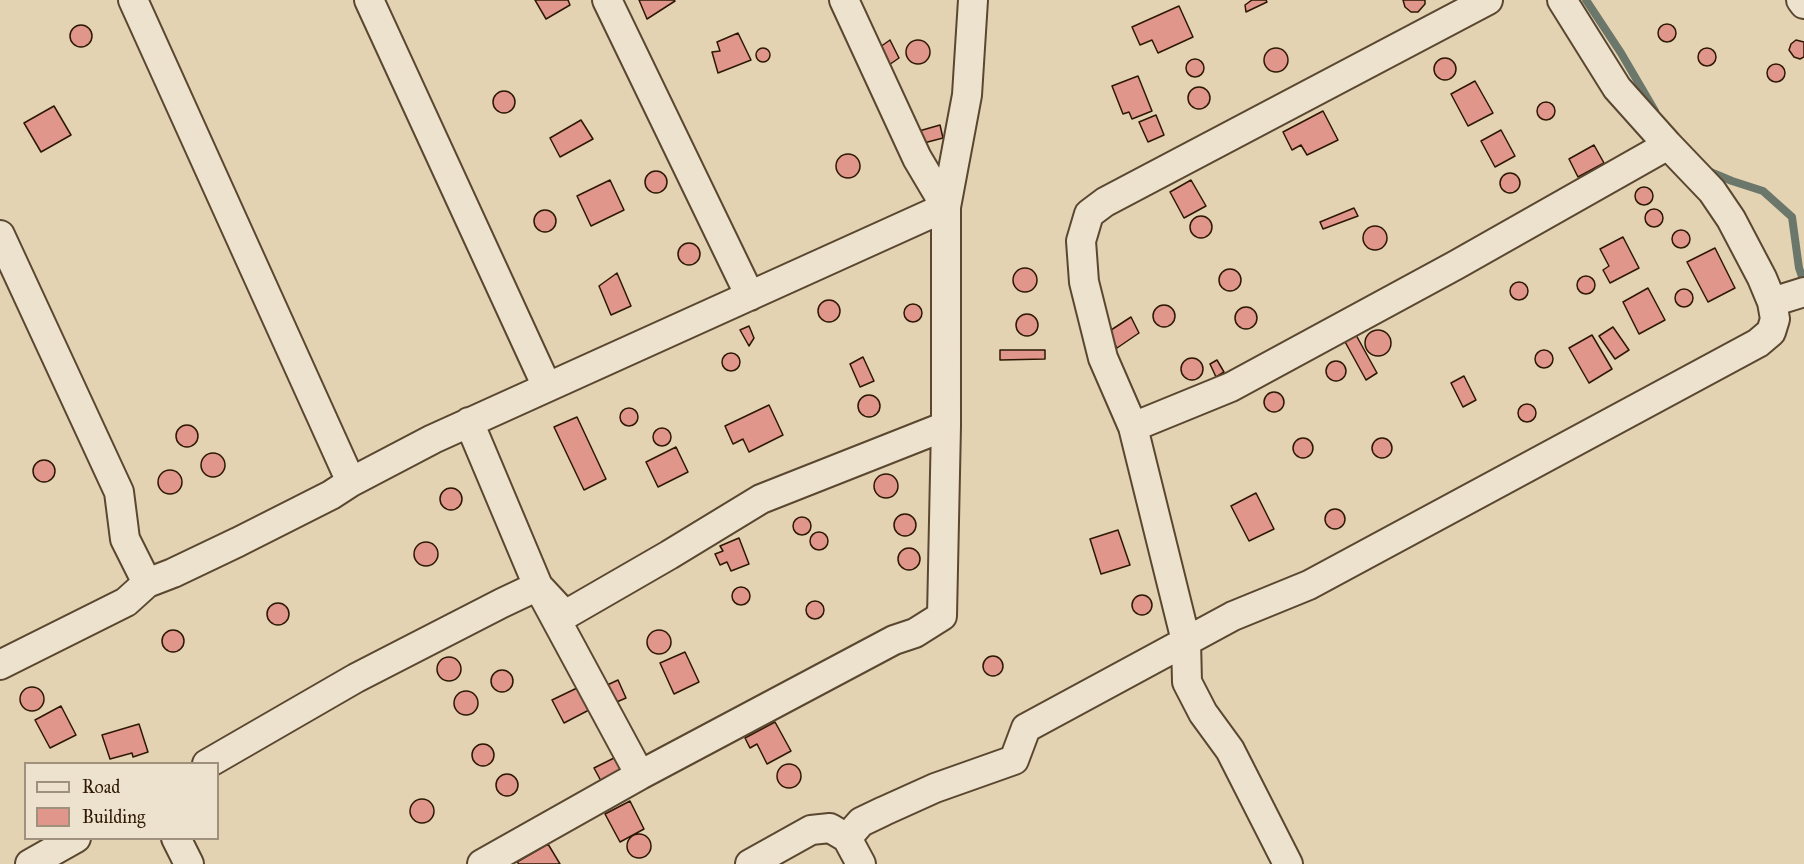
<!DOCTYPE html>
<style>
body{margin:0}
#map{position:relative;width:1804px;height:864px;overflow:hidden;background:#e3d3b3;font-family:"IM FELL Great Primer",serif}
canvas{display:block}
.legend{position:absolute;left:24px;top:762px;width:195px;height:78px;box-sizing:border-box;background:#ede2ce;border:2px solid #a0917d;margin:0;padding:8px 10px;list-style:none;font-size:18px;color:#2d1804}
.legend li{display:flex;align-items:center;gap:12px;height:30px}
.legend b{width:30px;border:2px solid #a0917d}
</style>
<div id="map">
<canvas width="1804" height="864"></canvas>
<ul class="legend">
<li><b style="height:8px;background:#ede2ce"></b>Road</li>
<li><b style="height:16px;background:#e1968b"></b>Building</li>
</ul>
</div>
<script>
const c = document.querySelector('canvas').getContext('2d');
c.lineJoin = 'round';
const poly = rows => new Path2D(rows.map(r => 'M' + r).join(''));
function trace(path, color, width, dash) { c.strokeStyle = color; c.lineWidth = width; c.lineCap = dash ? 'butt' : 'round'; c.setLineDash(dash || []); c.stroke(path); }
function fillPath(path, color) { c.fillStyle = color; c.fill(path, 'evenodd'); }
const stream = poly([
 [1586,0,1621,53,1655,111],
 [1708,171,1732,181,1763,191,1792,217,1799,268,1804,282]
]);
const building = poly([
 [535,0,568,0,570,5,546,19,535,0],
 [639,0,674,0,675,1,647,19,639,0],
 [1252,0,1266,0,1267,2,1246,12,1245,5,1252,0],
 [1403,0,1425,0,1425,4,1418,12,1411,12,1405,7,1403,0],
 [1179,6,1193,37,1158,53,1152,40,1140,45,1132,27,1179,6],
 '1658 33a9 9 0 1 1 18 0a9 9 0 1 1-18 0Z',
 '70 36a11 11 0 1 1 22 0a11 11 0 1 1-22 0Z',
 [738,33,751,60,718,73,712,52,720,51,717,42,738,33],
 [890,40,899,58,886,67,880,47,890,40],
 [1796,40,1804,42,1804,57,1800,59,1794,57,1789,50,1791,44,1796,40],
 '906 52a12 12 0 1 1 24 0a12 12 0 1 1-24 0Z',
 '1698 57a9 9 0 1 1 18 0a9 9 0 1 1-18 0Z',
 '756 55a7 7 0 1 1 14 0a7 7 0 1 1-14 0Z',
 '1264 60a12 12 0 1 1 24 0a12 12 0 1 1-24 0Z',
 '1434 69a11 11 0 1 1 22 0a11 11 0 1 1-22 0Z',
 '1186 68a9 9 0 1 1 18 0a9 9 0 1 1-18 0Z',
 '1767 73a9 9 0 1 1 18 0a9 9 0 1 1-18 0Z',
 [1138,76,1152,111,1132,119,1129,112,1123,114,1112,86,1138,76],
 [1475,81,1493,113,1468,126,1451,94,1475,81],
 '1188 98a11 11 0 1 1 22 0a11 11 0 1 1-22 0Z',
 '493 102a11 11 0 1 1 22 0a11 11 0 1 1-22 0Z',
 '1537 111a9 9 0 1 1 18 0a9 9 0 1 1-18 0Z',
 [54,106,71,135,41,152,24,123,54,106],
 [1323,111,1338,140,1307,155,1301,145,1292,150,1283,132,1323,111],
 [1156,115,1164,135,1148,142,1139,122,1156,115],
 [581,120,593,139,560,157,550,138,581,120],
 [940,125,943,138,920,144,919,131,940,125],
 [1501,130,1515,156,1495,167,1481,141,1501,130],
 [1594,145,1604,163,1578,177,1569,159,1594,145],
 '836 166a12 12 0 1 1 24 0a12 12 0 1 1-24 0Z',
 '645 182a11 11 0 1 1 22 0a11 11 0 1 1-22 0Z',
 '1500 183a10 10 0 1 1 20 0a10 10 0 1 1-20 0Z',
 [610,180,624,210,591,226,577,196,610,180],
 [1191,180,1206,206,1184,218,1170,192,1191,180],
 '1635 196a9 9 0 1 1 18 0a9 9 0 1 1-18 0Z',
 [1354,208,1358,216,1323,229,1320,222,1354,208],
 '1645 218a9 9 0 1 1 18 0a9 9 0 1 1-18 0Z',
 '534 221a11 11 0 1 1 22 0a11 11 0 1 1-22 0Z',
 '1190 227a11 11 0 1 1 22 0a11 11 0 1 1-22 0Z',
 '1363 238a12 12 0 1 1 24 0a12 12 0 1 1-24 0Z',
 '1672 239a9 9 0 1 1 18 0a9 9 0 1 1-18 0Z',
 [1623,237,1639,268,1610,283,1603,270,1609,266,1600,249,1623,237],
 '678 254a11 11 0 1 1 22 0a11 11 0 1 1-22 0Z',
 [1715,248,1735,288,1708,302,1687,262,1715,248],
 '1013 280a12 12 0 1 1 24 0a12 12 0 1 1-24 0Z',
 '1219 280a11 11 0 1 1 22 0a11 11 0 1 1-22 0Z',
 [617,273,631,306,611,315,599,286,617,273],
 '1577 285a9 9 0 1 1 18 0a9 9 0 1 1-18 0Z',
 '1510 291a9 9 0 1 1 18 0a9 9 0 1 1-18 0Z',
 [1648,288,1665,320,1639,334,1623,302,1648,288],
 '1675 298a9 9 0 1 1 18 0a9 9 0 1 1-18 0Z',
 '818 311a11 11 0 1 1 22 0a11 11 0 1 1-22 0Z',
 '904 313a9 9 0 1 1 18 0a9 9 0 1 1-18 0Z',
 '1153 316a11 11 0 1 1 22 0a11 11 0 1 1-22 0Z',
 '1235 318a11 11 0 1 1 22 0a11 11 0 1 1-22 0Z',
 '1016 325a11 11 0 1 1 22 0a11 11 0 1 1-22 0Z',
 [1131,317,1139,333,1117,348,1108,332,1131,317],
 [749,326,754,338,749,346,740,330,749,326],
 [1613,327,1629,350,1615,359,1599,336,1613,327],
 '1365 343a13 13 0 1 1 26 0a13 13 0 1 1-26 0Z',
 [1356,335,1377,373,1366,380,1344,340,1356,335],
 [1592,335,1612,369,1589,383,1569,348,1592,335],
 '1535 359a9 9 0 1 1 18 0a9 9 0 1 1-18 0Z',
 [1000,350,1045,350,1045,359,1000,360,1000,350],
 '722 362a9 9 0 1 1 18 0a9 9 0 1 1-18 0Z',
 [863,357,874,381,860,387,850,364,863,357],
 '1181 369a11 11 0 1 1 22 0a11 11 0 1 1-22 0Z',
 [1217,360,1224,372,1216,377,1210,364,1217,360],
 '1326 371a10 10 0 1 1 20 0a10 10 0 1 1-20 0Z',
 [1464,376,1476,400,1463,407,1451,383,1464,376],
 '1264 402a10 10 0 1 1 20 0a10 10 0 1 1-20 0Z',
 '858 406a11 11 0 1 1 22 0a11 11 0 1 1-22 0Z',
 '1518 413a9 9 0 1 1 18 0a9 9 0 1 1-18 0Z',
 [769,405,783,435,749,452,743,439,733,444,725,426,769,405],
 '620 417a9 9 0 1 1 18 0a9 9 0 1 1-18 0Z',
 [577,417,606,479,584,490,554,427,577,417],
 '176 436a11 11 0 1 1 22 0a11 11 0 1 1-22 0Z',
 '653 437a9 9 0 1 1 18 0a9 9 0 1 1-18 0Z',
 '1293 448a10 10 0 1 1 20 0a10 10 0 1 1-20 0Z',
 '1372 448a10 10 0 1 1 20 0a10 10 0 1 1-20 0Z',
 [676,447,688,472,658,487,646,462,676,447],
 '201 465a12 12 0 1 1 24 0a12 12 0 1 1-24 0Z',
 '33 471a11 11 0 1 1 22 0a11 11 0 1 1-22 0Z',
 '158 482a12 12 0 1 1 24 0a12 12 0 1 1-24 0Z',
 '874 486a12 12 0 1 1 24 0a12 12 0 1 1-24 0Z',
 '440 499a11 11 0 1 1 22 0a11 11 0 1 1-22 0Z',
 [1256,493,1274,529,1249,541,1231,506,1256,493],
 '1325 519a10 10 0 1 1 20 0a10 10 0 1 1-20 0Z',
 '894 525a11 11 0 1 1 22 0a11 11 0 1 1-22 0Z',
 '793 526a9 9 0 1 1 18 0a9 9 0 1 1-18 0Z',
 [1118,530,1130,565,1101,574,1090,539,1118,530],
 '810 541a9 9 0 1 1 18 0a9 9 0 1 1-18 0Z',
 [739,538,749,564,731,571,727,562,720,565,715,554,723,551,720,546,739,538],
 '414 554a12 12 0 1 1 24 0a12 12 0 1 1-24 0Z',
 '898 559a11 11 0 1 1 22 0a11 11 0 1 1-22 0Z',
 '732 596a9 9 0 1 1 18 0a9 9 0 1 1-18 0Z',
 '1132 605a10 10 0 1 1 20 0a10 10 0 1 1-20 0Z',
 '806 610a9 9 0 1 1 18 0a9 9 0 1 1-18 0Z',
 '267 614a11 11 0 1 1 22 0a11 11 0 1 1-22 0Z',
 '162 641a11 11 0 1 1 22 0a11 11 0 1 1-22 0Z',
 '647 642a12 12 0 1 1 24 0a12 12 0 1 1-24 0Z',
 [685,652,699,682,674,694,660,663,685,652],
 '983 666a10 10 0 1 1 20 0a10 10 0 1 1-20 0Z',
 '437 669a12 12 0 1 1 24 0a12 12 0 1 1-24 0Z',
 '491 681a11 11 0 1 1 22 0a11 11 0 1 1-22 0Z',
 [618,680,626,698,612,704,605,686,618,680],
 '20 699a12 12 0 1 1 24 0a12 12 0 1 1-24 0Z',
 [577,688,589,710,564,723,552,700,577,688],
 '454 703a12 12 0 1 1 24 0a12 12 0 1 1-24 0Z',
 [61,706,76,735,50,748,35,720,61,706],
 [775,722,791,751,767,764,757,744,750,748,745,738,775,722],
 [139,724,148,752,133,757,132,753,110,759,102,735,139,724],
 '472 755a11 11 0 1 1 22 0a11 11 0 1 1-22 0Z',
 [618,756,624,768,601,781,594,768,618,756],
 '777 776a12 12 0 1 1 24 0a12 12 0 1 1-24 0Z',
 '496 785a11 11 0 1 1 22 0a11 11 0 1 1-22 0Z',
 '410 811a12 12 0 1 1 24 0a12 12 0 1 1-24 0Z',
 [630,801,644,829,620,842,605,814,630,801],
 '627 846a12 12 0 1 1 24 0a12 12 0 1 1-24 0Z',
 [548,844,560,864,519,864,517,862,548,844]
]);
const street = poly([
 [133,0,351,482],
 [369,0,547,387],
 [607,0,750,296],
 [1801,0,1804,4],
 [0,235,119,492,125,539,147,583],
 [1772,302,1804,292],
 [469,422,538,586,640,775],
 [1133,427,1231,387,1456,265,1668,145],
 [0,665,126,602,147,583,173,573,238,542,331,495,351,482,433,439,946,207,917,158,844,0],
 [207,764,356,678,502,603,538,586,565,615,669,555,761,499,946,426],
 [176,838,189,864],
 [847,838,861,822,884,811,935,788,1014,760,1026,728,1233,616,1309,585,1758,343,1771,332,1775,319,1772,302,1762,278,1731,219,1712,191,1668,145,1617,88,1562,0],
 [30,864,76,838],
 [482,864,640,775,894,640,915,633,942,616,946,426,946,207,967,95,973,0],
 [750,864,811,830,830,828,847,838,861,864],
 [1288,864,1230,750,1203,713,1187,682,1186,641,1133,427,1103,358,1084,282,1081,241,1089,214,1105,202,1488,0]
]);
trace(stream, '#6b776a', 8);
fillPath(building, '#e1968b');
trace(building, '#2d1804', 1.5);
trace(street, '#5a4730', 32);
trace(street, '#ede2ce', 28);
</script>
